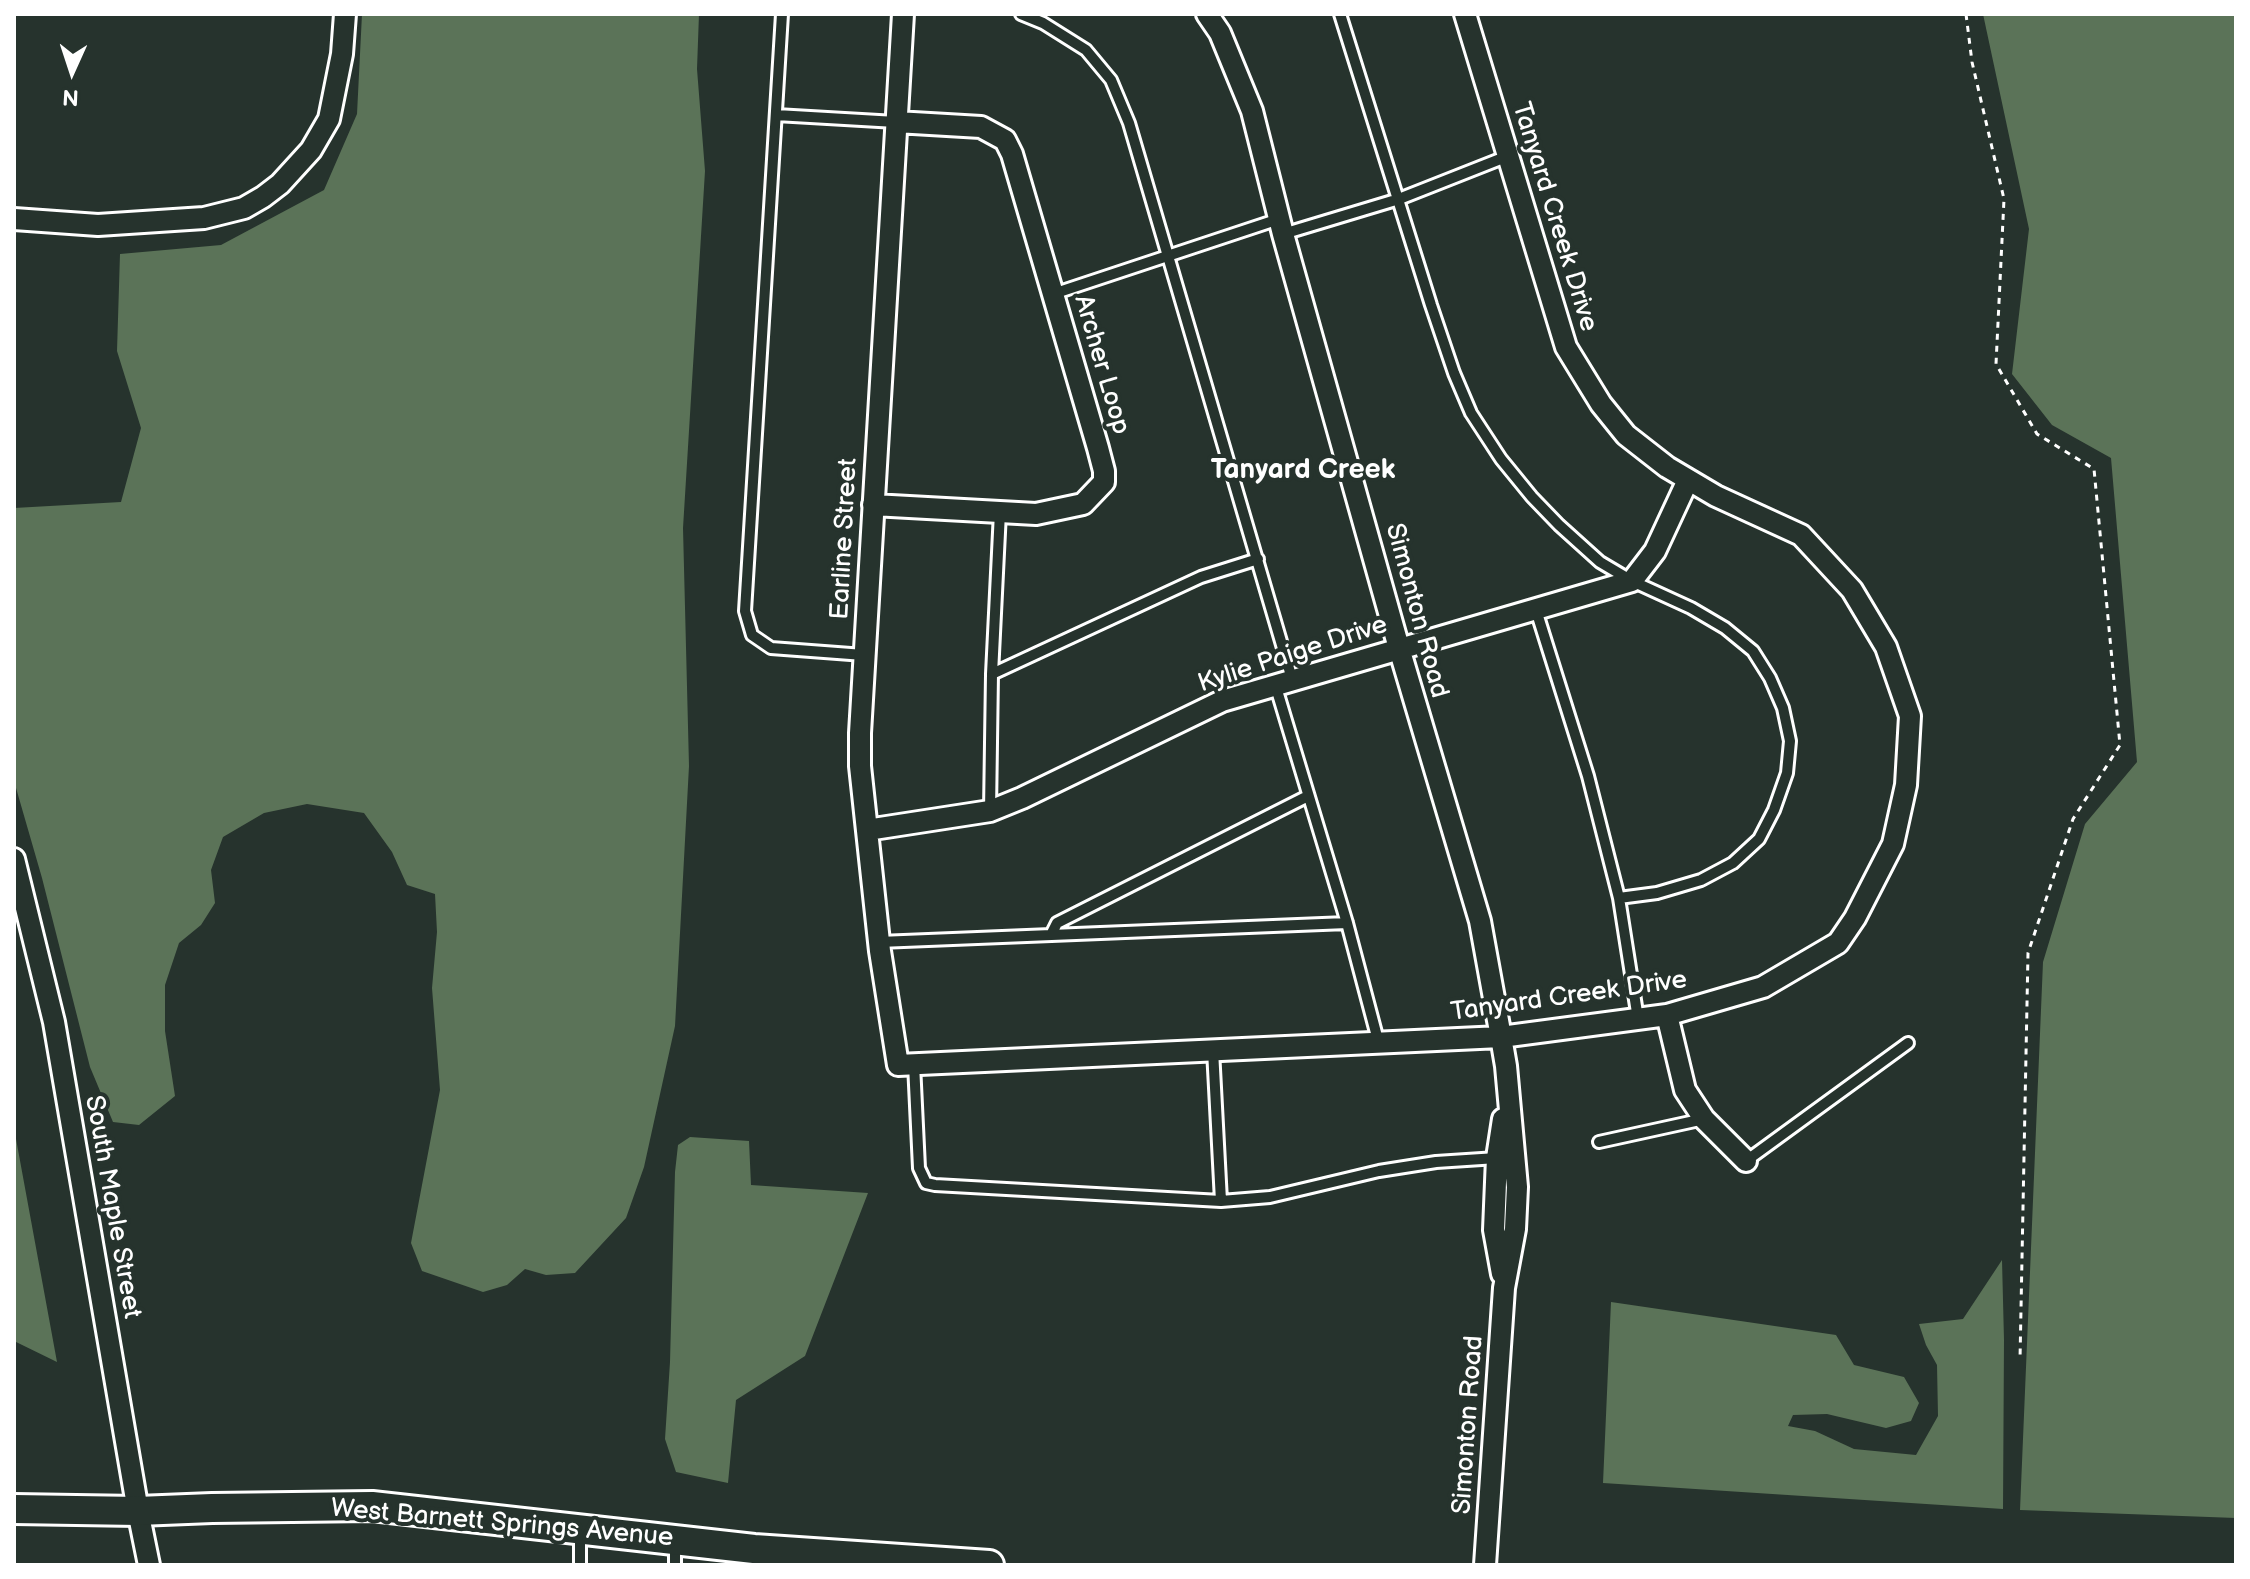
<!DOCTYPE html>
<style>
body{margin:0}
#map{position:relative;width:2250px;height:1579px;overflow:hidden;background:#26332d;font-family:"Balsamiq Sans",sans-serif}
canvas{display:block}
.frame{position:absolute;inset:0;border:16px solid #fff;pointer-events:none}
.north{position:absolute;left:32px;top:32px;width:80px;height:80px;-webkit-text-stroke:6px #26332d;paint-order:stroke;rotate:183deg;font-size:22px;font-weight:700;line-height:32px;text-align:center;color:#fff}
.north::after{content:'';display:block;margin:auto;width:28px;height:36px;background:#fff;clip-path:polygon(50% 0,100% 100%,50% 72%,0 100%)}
</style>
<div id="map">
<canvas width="2250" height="1579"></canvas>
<div class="frame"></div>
<div class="north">N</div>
</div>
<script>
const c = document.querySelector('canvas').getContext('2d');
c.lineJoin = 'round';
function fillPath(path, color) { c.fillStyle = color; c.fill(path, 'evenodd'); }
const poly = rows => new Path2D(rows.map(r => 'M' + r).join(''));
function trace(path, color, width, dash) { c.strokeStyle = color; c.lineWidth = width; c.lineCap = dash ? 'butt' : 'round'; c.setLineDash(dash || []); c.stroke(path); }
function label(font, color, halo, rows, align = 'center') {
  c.font = font + ' "Balsamiq Sans",sans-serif'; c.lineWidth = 8; c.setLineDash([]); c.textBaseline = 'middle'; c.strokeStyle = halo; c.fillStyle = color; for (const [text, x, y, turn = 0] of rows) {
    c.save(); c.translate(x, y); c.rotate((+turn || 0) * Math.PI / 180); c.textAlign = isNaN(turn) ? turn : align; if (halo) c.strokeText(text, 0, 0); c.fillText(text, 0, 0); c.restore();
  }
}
const green = poly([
 [362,14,699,14,697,69,705,171,683,528,689,766,675,1026,644,1167,626,1218,575,1273,546,1275,525,1269,507,1285,483,1292,422,1271,411,1243,440,1090,432,988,437,932,435,894,407,885,392,852,364,813,307,804,264,813,223,837,211,870,215,903,201,925,179,943,165,985,165,1031,175,1096,139,1125,113,1122,90,1067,42,878,14,781,14,508,121,502,141,428,117,351,120,254,221,245,324,190,357,114],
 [1983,14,2236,14,2236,1518,2020,1510,2043,962,2085,824,2137,762,2111,458,2052,425,2012,374,2029,229],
 [14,1128,57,1362,14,1341],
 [690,1137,749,1141,751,1185,868,1193,805,1356,736,1400,728,1483,676,1472,665,1439,670,1362,675,1172,678,1145],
 [2002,1260,2004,1340,2003,1509,1603,1483,1611,1302,1836,1335,1854,1365,1904,1377,1919,1403,1911,1421,1886,1428,1827,1414,1793,1415,1788,1426,1815,1431,1854,1449,1916,1455,1938,1416,1937,1365,1926,1345,1919,1324,1963,1319]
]);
const path = poly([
 [1966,14,1972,62,2004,199,1996,364,2037,434,2094,469,2120,745,2073,819,2028,953,2020,1360]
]);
const lane = poly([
 [782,14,745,611,752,635,771,648,864,655],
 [1021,14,1043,23,1086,50,1111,80,1129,123,1292,679],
 [1340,14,1431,305,1454,373,1471,413,1501,459,1532,497,1559,525,1600,562,1632,581,1691,608,1725,628,1753,651,1770,678,1783,708,1790,741,1787,773,1774,810,1759,839,1733,863,1701,880,1657,893,1619,898],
 [776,115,896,122],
 [1283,234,1399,199,1508,156],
 [1053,294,1279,219],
 [1536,610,1588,776,1619,898,1638,1019],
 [992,674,1201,577,1258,559],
 [1275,684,1347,923,1379,1044],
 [990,811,992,674,1000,512],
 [1051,935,1057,923,1308,796],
 [879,942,1347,923],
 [1213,1050,1221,1201],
 [914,1064,919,1168,926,1183,935,1185,1221,1201,1270,1197,1379,1171,1436,1162,1497,1158],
 [1599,1142,1704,1119],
 [1746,1161,1908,1043],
 [580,1565,580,1532],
 [675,1565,675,1543]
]);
const street = poly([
 [903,14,860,733,860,766,880,951,898,1065,1501,1037,1667,1015,1763,987,1838,943,1855,918,1893,844,1906,785,1910,716,1886,647,1852,590,1801,535,1716,496,1667,467,1626,435,1601,404,1566,347,1465,14],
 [1207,14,1220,33,1252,111,1283,234,1399,648,1480,921,1501,1037,1506,1066,1517,1187,1515,1229,1504,1288,1485,1565],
 [14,219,98,225,204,218,244,208,263,197,280,184,311,150,329,119,342,54,345,14],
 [873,505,1036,514,1083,504,1104,482,1104,471,1098,448,1012,154,1005,140,981,127,896,122],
 [867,830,990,811,1022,798,1222,701,1632,581,1655,551,1688,480],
 [14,859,54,1022,138,1511,149,1565],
 [1667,1015,1685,1090,1704,1119,1746,1161],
 [1502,1274,1494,1230,1497,1158,1503,1119]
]);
const secondary = poly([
 [14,1509,138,1511,212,1508,372,1506,754,1549,989,1565]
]);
const streetNames = [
 ["Tanyard Creek Drive",1554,217,73],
 ["Archer Loop",1101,365,74],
 ["Earline Street",845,539,-87],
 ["Simonton Road",1416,611,75],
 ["Kylie Paige Drive",1293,655,-18],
 ["Tanyard Creek Drive",1569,997,-8],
 ["South Maple Street",112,1207,80],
 ["Simonton Road",1469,1425,-86],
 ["West Barnett Springs Avenue",502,1524,5]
];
const neighbourhoodNames = [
 ["Tanyard Creek",1303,471]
];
fillPath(green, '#5b7358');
trace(lane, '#fff', 16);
trace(street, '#fff', 26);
trace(secondary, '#fff', 34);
trace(path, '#fff', 3, [6, 6]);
trace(lane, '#26332d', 10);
trace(street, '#26332d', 20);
trace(secondary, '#26332d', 28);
label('26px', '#fff', '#26332d', streetNames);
label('bold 28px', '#fff', '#26332d', neighbourhoodNames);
</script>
